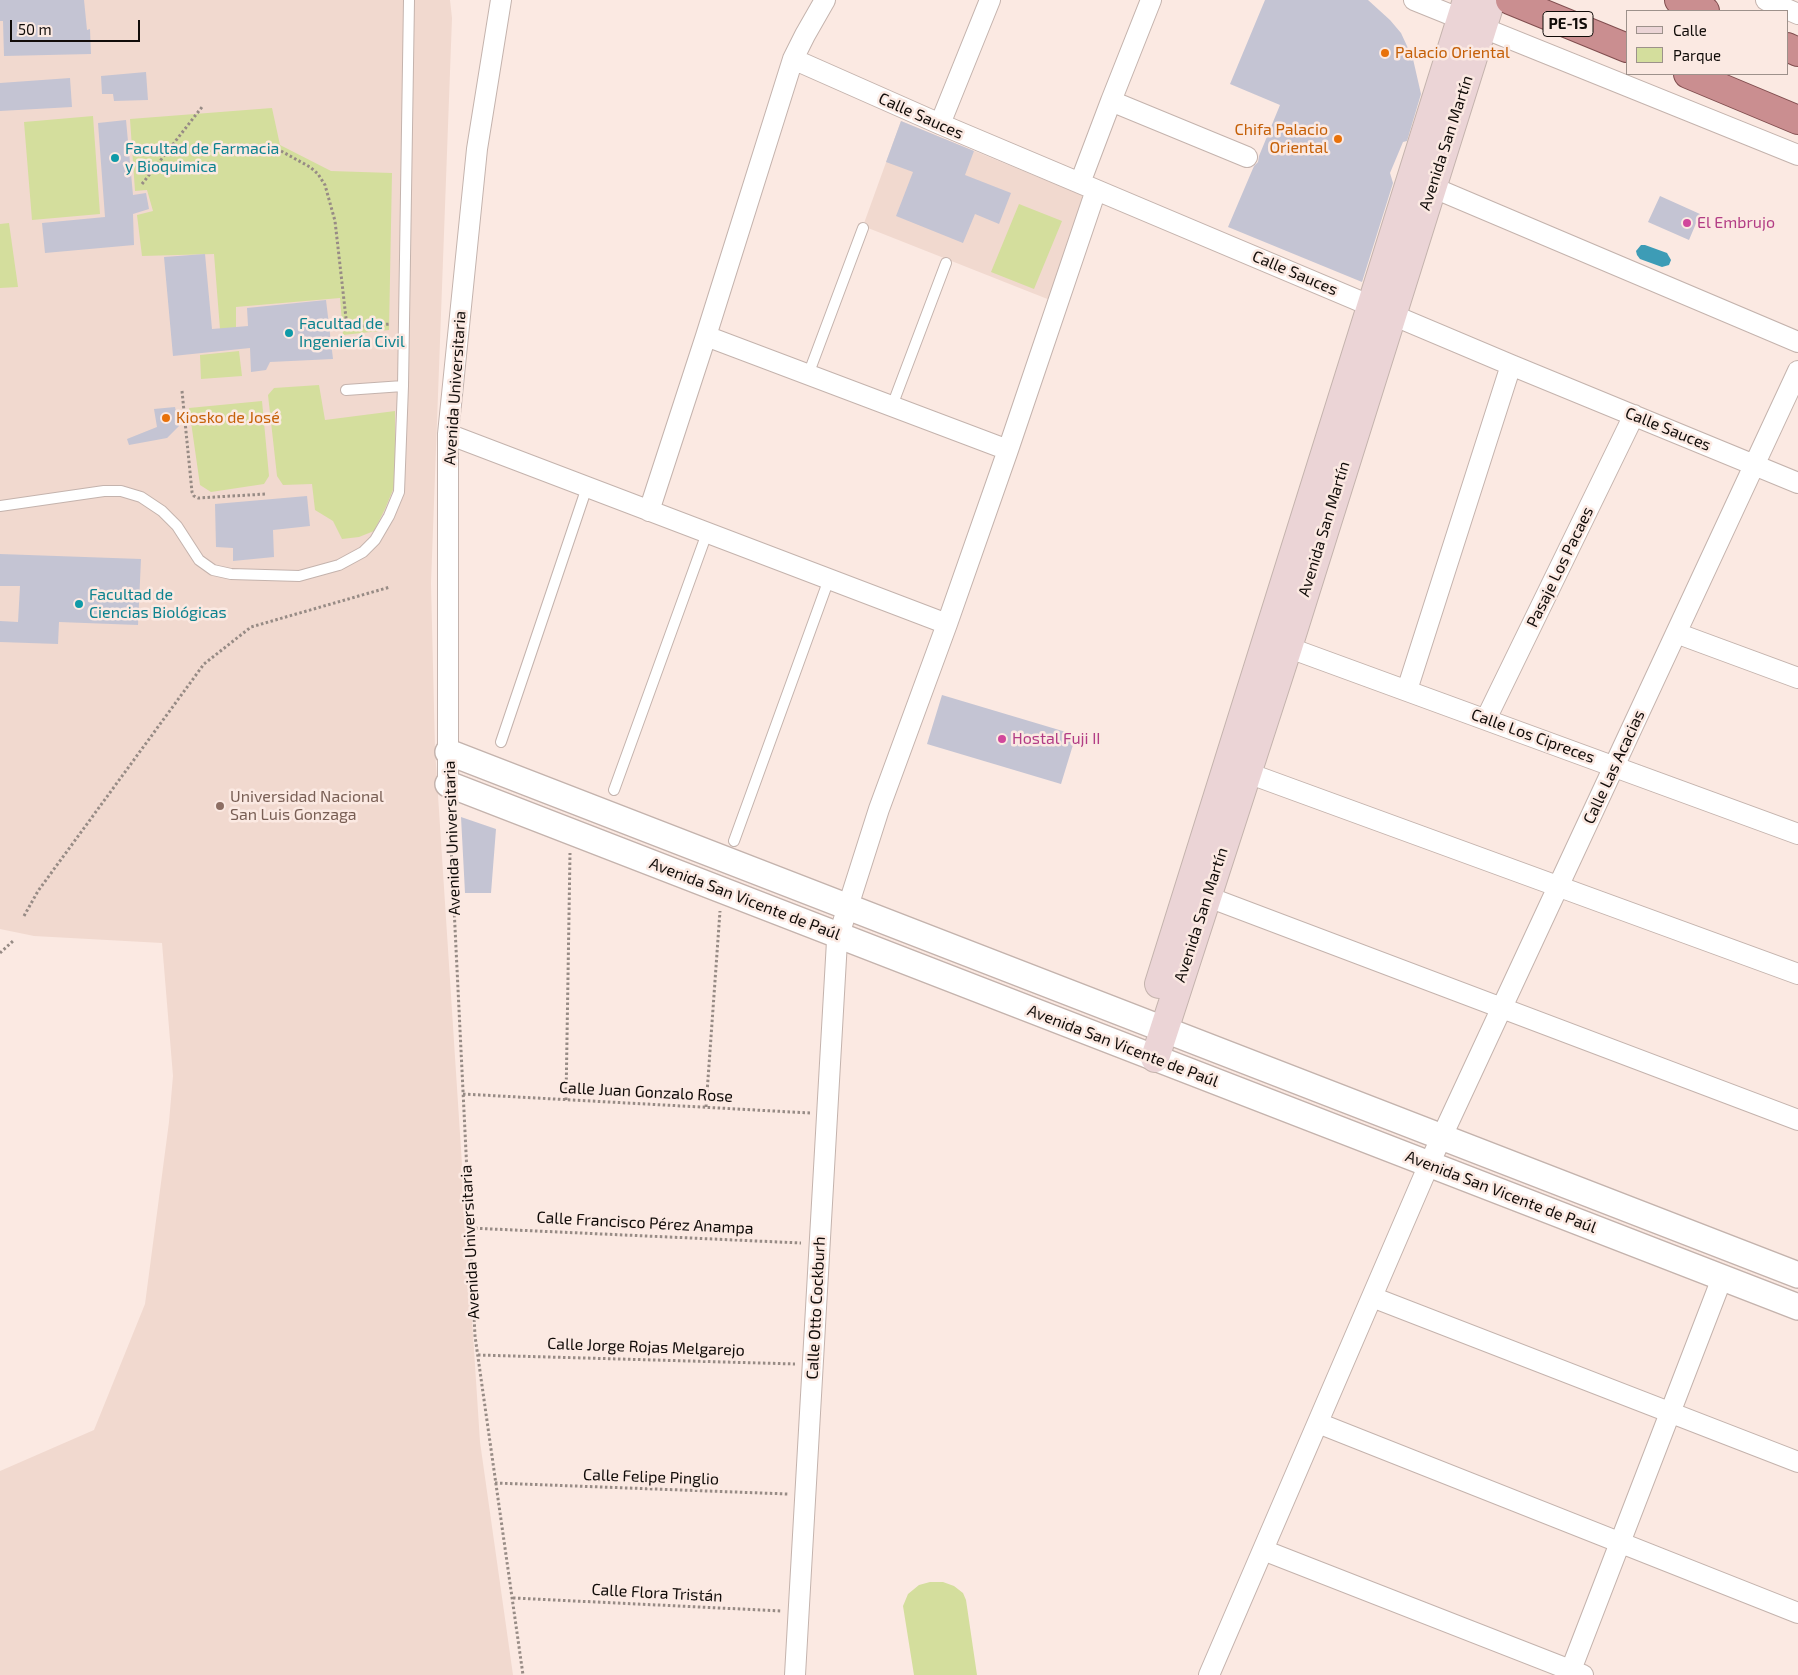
<!DOCTYPE html>
<meta charset="utf-8">
<style>
body{margin:0}
#map{position:relative;width:1798px;height:1675px;overflow:hidden;background:#fbe9e2;font-family:"Exo 2",sans-serif}
canvas{display:block}
.legend{position:absolute;left:1626px;top:10px;width:162px;height:65px;box-sizing:border-box;background:#fbe9e2;border:1px solid #9d918b;margin:0;padding:6px 9px;list-style:none;font-size:15px;color:#110c09}
.legend li{display:flex;align-items:center;gap:10px;height:25px}
.legend b{width:25px;border:1px solid #9d918b}
.scale{position:absolute;left:10px;top:20px;width:130px;height:22px;box-sizing:border-box;border:2px solid #110c09;border-top:0;padding-left:6px;font-size:15px;line-height:18px;white-space:nowrap;color:#110c09;-webkit-text-stroke:4px #fbe9e2;paint-order:stroke}
</style>
<div id="map">
<canvas width="1798" height="1675"></canvas>
<ul class="legend">
<li><b style="height:6px;background:#ebd4d6"></b>Calle</li>
<li><b style="height:14px;background:#d4de9d"></b>Parque</li>
</ul>
<div class="scale">50 m</div>
</div>
<script>
const c = document.querySelector('canvas').getContext('2d');
c.lineJoin = 'round';
function fillPath(path, color) { c.fillStyle = color; c.fill(path, 'evenodd'); }
const poly = rows => new Path2D(rows.map(r => 'M' + r).join(''));
function trace(path, color, width, dash) { c.strokeStyle = color; c.lineWidth = width; c.lineCap = dash ? 'butt' : 'round'; c.setLineDash(dash || []); c.stroke(path); }
function label(font, color, halo, rows, align = 'center') {
  c.font = font + ' "Exo 2",sans-serif'; c.lineWidth = 5; c.setLineDash([]); c.textBaseline = 'middle'; c.strokeStyle = halo; c.fillStyle = color; for (const [text, x, y, turn = 0] of rows) {
    c.save(); c.translate(x, y); c.rotate((+turn || 0) * Math.PI / 180); c.textAlign = isNaN(turn) ? turn : align; if (halo) c.strokeText(text, 0, 0); c.fillText(text, 0, 0); c.restore();
  }
}
const built = poly([
 [0,0,450,0,452,18,431,583,435,749,480,1442,513,1675,0,1675,0,1471,94,1430,145,1304,169,1122,173,1076,162,943,34,936,0,929],
 [901,121,1087,197,1050,300,863,226]
]);
const green = poly([
 [272,108,280,145,331,171,392,173,389,330,343,335,340,298,236,307,236,329,220,329,214,254,142,256,137,215,153,211,147,190,135,191,130,119],
 [93,116,100,214,32,220,24,122],
 [1019,204,1062,221,1034,289,991,272],
 [9,223,18,287,0,288,0,224],
 [239,351,242,376,201,379,200,355],
 [319,385,325,420,395,411,395,485,385,509,374,531,359,537,342,539,333,521,315,510,312,484,283,485,277,476,268,395,274,388],
 [262,401,269,476,264,484,211,492,200,485,189,408],
 [930,1582,943,1582,954,1586,963,1593,966,1600,977,1675,914,1675,903,1606,908,1594,919,1585]
]);
const water = poly([
 [1641,245,1645,245,1667,253,1671,260,1669,265,1662,267,1640,259,1637,255,1636,251]
]);
const building = poly([
 [0,0,84,0,87,30,90,29,91,54,4,56,3,21,0,21],
 [1265,0,1368,0,1390,20,1401,33,1413,59,1421,94,1407,141,1403,142,1390,173,1393,183,1362,282,1228,227,1254,166,1258,162,1259,156,1280,105,1230,84],
 [146,72,148,100,114,101,113,94,102,94,101,76],
 [70,78,72,107,0,111,0,83],
 [126,120,133,195,146,193,149,209,133,214,134,245,45,253,42,223,105,217,98,123],
 [901,121,974,151,965,175,1011,193,999,224,975,214,963,243,896,216,913,172,886,162],
 [1660,196,1700,214,1689,240,1648,222],
 [205,254,212,329,248,326,247,308,326,300,333,359,270,362,266,370,251,372,250,348,173,356,164,257],
 [175,407,179,426,167,438,129,445,127,439,157,427,154,409],
 [307,496,310,526,273,530,274,557,233,561,233,548,216,547,215,504],
 [0,554,141,559,138,625,59,622,58,644,0,642,0,621,18,622,20,586,0,586],
 [942,695,1076,735,1061,784,927,744],
 [461,817,496,829,491,893,465,893]
]);
const path = poly([
 [281,151,310,167,318,174,325,185,335,221,347,327,391,324],
 [142,184,202,107],
 [333,328,347,327],
 [182,391,192,492,194,496,198,498,266,494],
 [449,805,475,1336,523,1675],
 [24,916,38,891,204,664,251,627,390,587],
 [0,953,13,941],
 [463,1094,810,1113],
 [566,1100,570,853],
 [706,1107,720,911],
 [470,1228,801,1243],
 [478,1355,795,1364],
 [495,1483,788,1494],
 [513,1598,782,1611]
]);
const service = poly([
 [808,375,863,228],
 [346,390,403,386],
 [892,406,946,263],
 [0,506,104,491,121,491,141,497,162,511,177,526,199,560,213,570,231,574,299,576,339,565,363,552,375,540,389,516,399,492,403,386,409,0],
 [501,742,587,487],
 [614,790,707,533],
 [734,841,829,579]
]);
const minor = poly([
 [1151,0,1111,101,1247,157],
 [1414,0,1798,155],
 [1766,0,1798,14],
 [793,59,940,124,1511,365,1798,483],
 [940,124,990,0],
 [1420,182,1798,342],
 [1080,183,1111,101],
 [706,336,1008,450],
 [448,434,947,624],
 [649,511,706,336,793,59,805,35,825,0],
 [1676,633,1798,678],
 [1276,643,1798,834],
 [1407,690,1511,365],
 [1486,719,1634,415],
 [1234,768,1798,974],
 [448,784,448,434,477,149,501,0],
 [1195,892,1798,1120],
 [1372,1297,1798,1462],
 [1318,1423,1798,1613],
 [1263,1550,1583,1675],
 [795,1675,837,941,879,809,947,624,1008,450,1096,190],
 [1209,1675,1430,1162,1798,371],
 [1569,1675,1722,1278]
]);
const tertiary = poly([
 [448,752,1798,1275],
 [448,784,1798,1307]
]);
const secondary = poly([
 [1159,984,1467,0],
 [1155,1058,1288,647,1491,0]
]);
const trunk = poly([
 [1510,0,1627,48],
 [1679,0,1705,11],
 [1787,47,1798,52],
 [1688,74,1798,120]
]);
const markers = [
 [1385,53,5,"#e8710a"],
 [1338,139,5,"#e8710a"],
 [115,158,5,"#0f9aa8"],
 [1687,223,5,"#d1479c"],
 [289,333,5,"#0f9aa8"],
 [166,418,5,"#e8710a"],
 [79,604,5,"#0f9aa8"],
 [1002,739,5,"#d1479c"],
 [220,806,5,"#8d6e63"]
];
const shields = [
 [1568,24,50]
];
const shieldNames = [
 ["PE-1S",1568,24]
];
const foodNames = [
 ["Palacio Oriental",1395,53],
 ["Chifa Palacio",1328,130,"right"],
 ["Oriental",1328,148,"right"],
 ["Kiosko de José",176,418]
];
const streetNames = [
 ["Calle Sauces",921,116,24],
 ["Avenida San Martín",1446,143,-72],
 ["Calle Sauces",1295,273,23],
 ["Avenida Universitaria",455,388,-86],
 ["Calle Sauces",1668,429,22],
 ["Avenida San Martín",1324,529,-73],
 ["Pasaje Los Pacaes",1560,567,-64],
 ["Calle Los Cipreces",1533,736,20],
 ["Calle Las Acacias",1614,767,-65],
 ["Avenida Universitaria",452,838,-92],
 ["Avenida San Vicente de Paúl",745,899,21],
 ["Avenida San Martín",1201,915,-72],
 ["Avenida San Vicente de Paúl",1123,1046,21],
 ["Calle Juan Gonzalo Rose",646,1092,3],
 ["Avenida San Vicente de Paúl",1501,1192,21],
 ["Calle Francisco Pérez Anampa",645,1223,3],
 ["Avenida Universitaria",470,1242,-93],
 ["Calle Otto Cockburh",816,1308,-87],
 ["Calle Jorge Rojas Melgarejo",646,1347,2],
 ["Calle Felipe Pinglio",651,1477,2],
 ["Calle Flora Tristán",657,1593,3]
];
const cultureNames = [
 ["Facultad de Farmacia",125,149],
 ["y Bioquimica",125,167],
 ["Facultad de",299,324],
 ["Ingeniería Civil",299,342],
 ["Facultad de",89,595],
 ["Ciencias Biológicas",89,613]
];
const hotelNames = [
 ["El Embrujo",1697,223],
 ["Hostal Fuji II",1012,739]
];
const educationNames = [
 ["Universidad Nacional",230,797],
 ["San Luis Gonzaga",230,815]
];
fillPath(built, '#f1d9cf');
fillPath(green, '#d4de9d');
fillPath(water, '#3d9cb6');
fillPath(building, '#c4c4d3');
trace(service, '#c4b3ad', 12);
trace(minor, '#c4b3ad', 22);
trace(tertiary, '#c4b3ad', 28);
trace(secondary, '#c4b3ad', 30);
trace(trunk, '#804e4f', 30);
trace(path, '#978b85', 3, [2.5, 2.5]);
trace(service, '#fff', 10);
trace(minor, '#fff', 20);
trace(tertiary, '#fff', 25);
trace(secondary, '#ebd4d6', 28);
trace(trunk, '#ca8e90', 28);
for (const [x, y, r, color] of markers) { const dot = new Path2D(); dot.arc(x, y, r, 0, 2 * Math.PI); c.fillStyle = color; c.fill(dot); trace(dot, '#fbe9e2', 2); }
for (const [x, y, w] of shields) { const box = new Path2D(); box.roundRect(x - w / 2, y - 12.5, w, 25, 4); c.fillStyle = '#fbe9e2'; c.fill(box); trace(box, '#110c09', 1); }
label('bold 15px', '#110c09', null, shieldNames);
label('16px', '#c56008', '#fbe9e2', foodNames, 'left');
label('16px', '#110c09', '#fbe9e2', streetNames);
label('16px', '#0d838f', '#fbe9e2', cultureNames, 'left');
label('16px', '#b23c85', '#fbe9e2', hotelNames, 'left');
label('16px', '#785e54', '#fbe9e2', educationNames, 'left');
</script>
